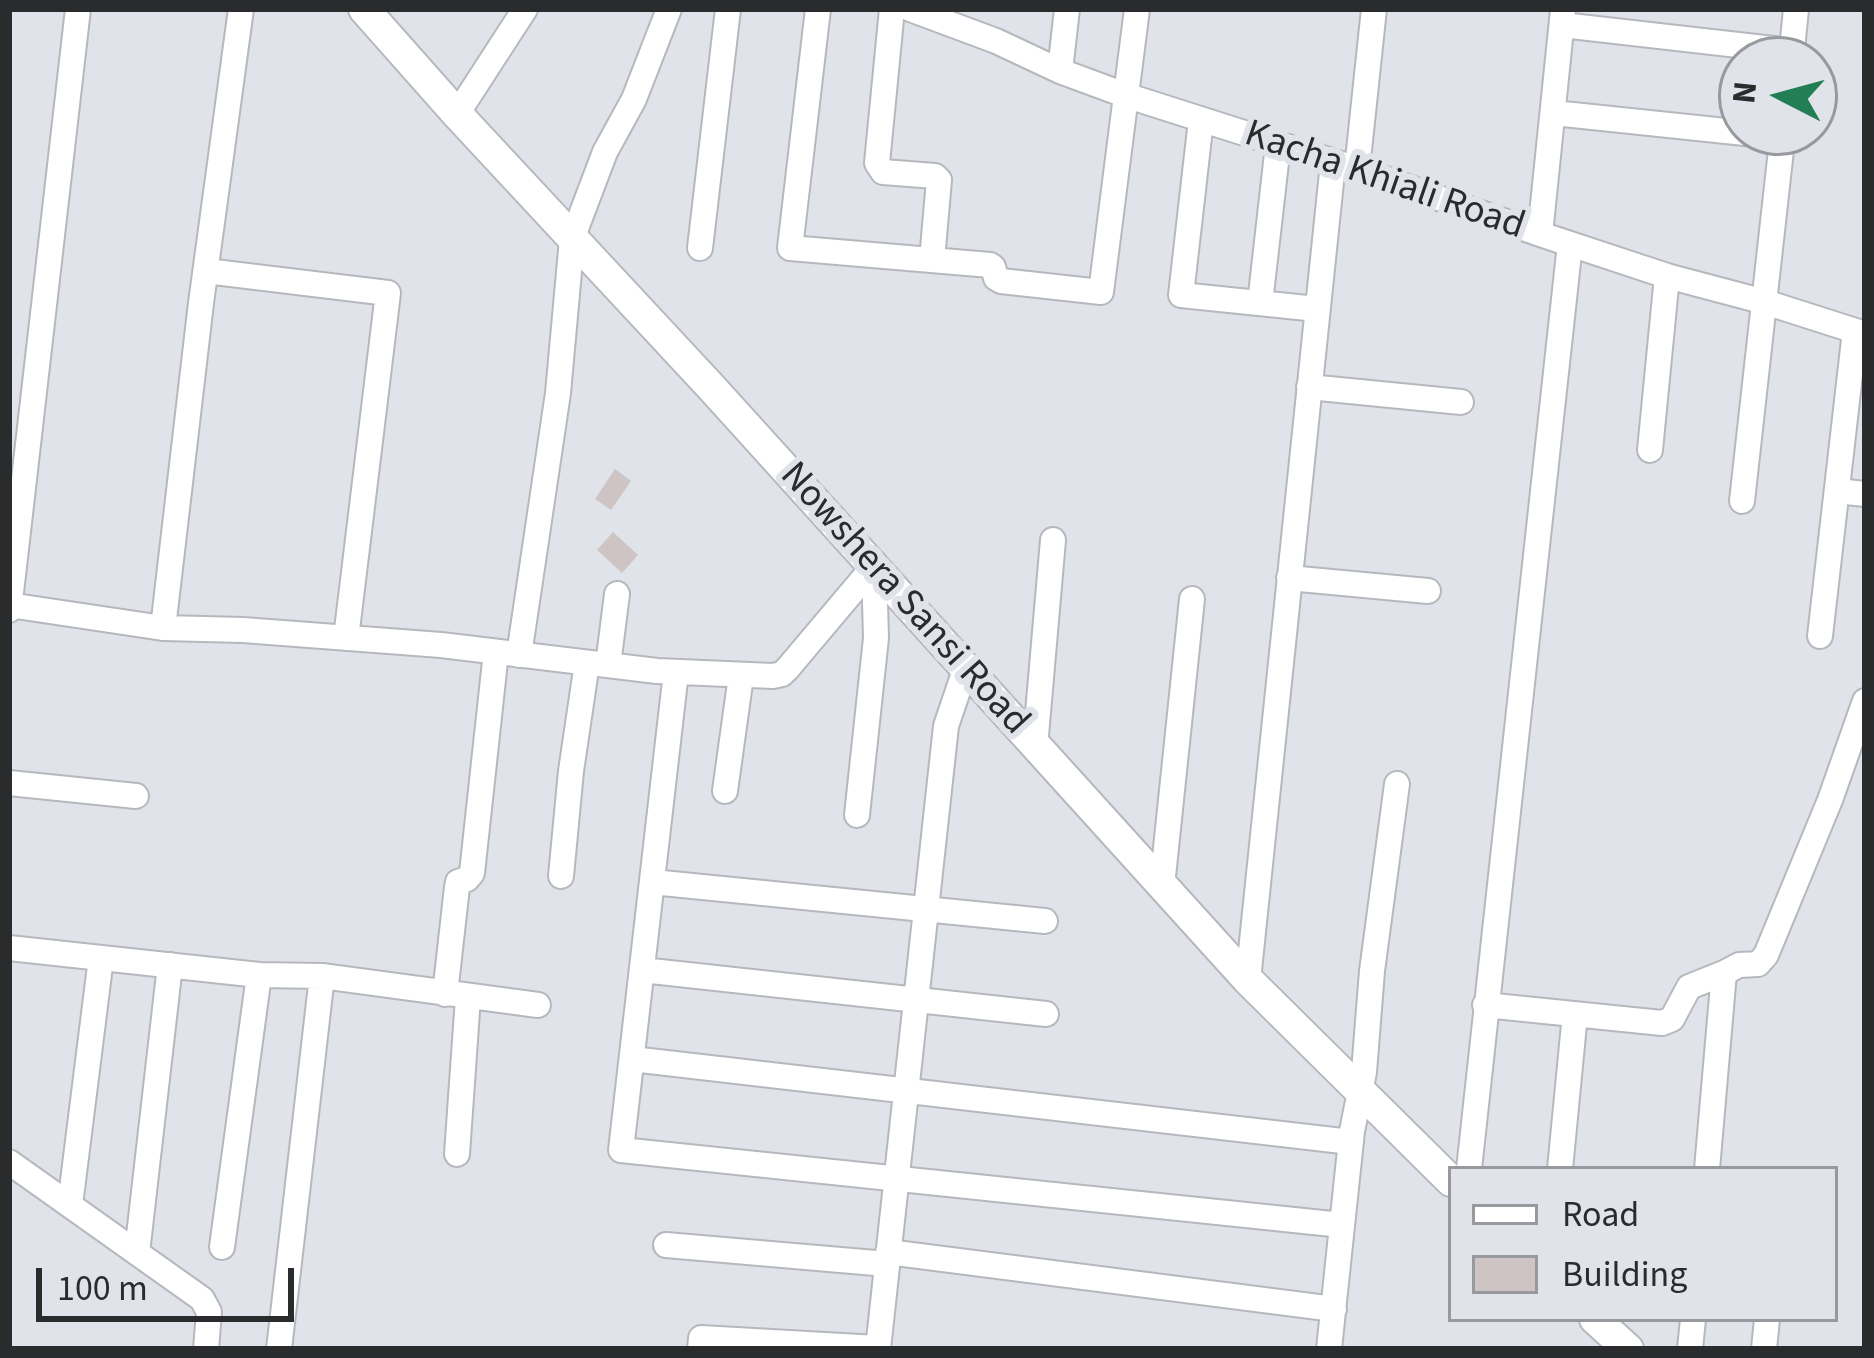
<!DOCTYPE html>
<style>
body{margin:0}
#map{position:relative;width:1874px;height:1358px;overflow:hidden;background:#e0e3e9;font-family:"Source Sans 3",sans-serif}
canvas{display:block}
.frame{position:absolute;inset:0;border:12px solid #2a2b2d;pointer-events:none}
.legend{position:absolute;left:1448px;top:1166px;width:390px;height:156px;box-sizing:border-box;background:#e0e3e9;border:3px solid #97999e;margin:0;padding:15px 21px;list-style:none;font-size:36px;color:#2a2b2d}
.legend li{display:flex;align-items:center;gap:24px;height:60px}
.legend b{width:60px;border:3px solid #97999e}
.north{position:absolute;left:1718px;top:36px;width:120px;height:120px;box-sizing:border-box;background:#e0e3e9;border:3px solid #97999e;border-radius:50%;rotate:276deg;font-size:33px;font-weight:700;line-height:48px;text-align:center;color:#2a2b2d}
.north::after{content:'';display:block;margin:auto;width:42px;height:54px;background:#217e55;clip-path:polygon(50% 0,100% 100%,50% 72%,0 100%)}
.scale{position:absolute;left:36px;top:1268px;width:258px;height:54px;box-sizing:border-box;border:6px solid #2a2b2d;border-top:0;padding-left:15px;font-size:36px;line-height:42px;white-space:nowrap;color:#2a2b2d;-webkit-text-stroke:9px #e0e3e9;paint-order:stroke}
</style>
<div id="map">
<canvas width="1874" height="1358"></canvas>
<div class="frame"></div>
<ul class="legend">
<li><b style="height:15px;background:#fff"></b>Road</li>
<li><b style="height:33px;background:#cdc4c3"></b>Building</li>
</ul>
<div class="north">N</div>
<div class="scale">100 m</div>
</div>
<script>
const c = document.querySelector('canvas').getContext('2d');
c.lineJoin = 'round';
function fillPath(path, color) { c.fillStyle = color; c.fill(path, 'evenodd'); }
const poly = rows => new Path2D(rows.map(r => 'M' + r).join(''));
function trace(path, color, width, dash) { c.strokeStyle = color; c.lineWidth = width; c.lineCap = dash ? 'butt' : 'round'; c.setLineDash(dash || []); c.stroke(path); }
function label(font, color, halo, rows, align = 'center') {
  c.font = font + ' "Source Sans 3",sans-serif'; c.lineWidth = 12; c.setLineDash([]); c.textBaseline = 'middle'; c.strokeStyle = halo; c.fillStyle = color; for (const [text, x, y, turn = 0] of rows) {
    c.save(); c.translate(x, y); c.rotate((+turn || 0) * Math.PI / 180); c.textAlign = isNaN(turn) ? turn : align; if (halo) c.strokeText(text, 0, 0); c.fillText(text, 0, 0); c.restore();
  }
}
const building = poly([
 [615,469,631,481,611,510,595,499],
 [613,532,638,555,622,573,597,550]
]);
const minor = poly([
 [818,9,790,248,990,265,993,267,996,278,1001,281,1101,292,1137,9],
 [892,9,877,163,883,172,935,176,939,180,932,260],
 [910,9,996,41,1060,71,1125,95,1357,169,1540,234,1667,276,1765,302,1865,334],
 [1562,25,1791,51],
 [1791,60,1796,9],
 [1060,71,1067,9],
 [1554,113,1783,137],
 [457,114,525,9],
 [1201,120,1181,295,1317,309],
 [1357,169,1374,9],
 [1540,234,1563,10],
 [700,248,728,9],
 [206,271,388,293,346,638],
 [1260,303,1278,145],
 [1309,387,1461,402],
 [1650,450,1667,276],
 [1837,491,1865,494],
 [1742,501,1783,132],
 [1289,578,1428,591],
 [9,605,163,628,243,630,441,645,657,671,773,676,782,674,788,668,874,566],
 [9,610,78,9],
 [163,628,201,303,241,9],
 [1820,636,1855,331],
 [519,655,558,393,572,239,605,152,634,99,669,9],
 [608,665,617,594],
 [676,672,621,1150,1342,1225],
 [1035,747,1053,540],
 [9,783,136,796],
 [725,791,741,676],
 [857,815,876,638,874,566],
 [561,876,571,771,587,663],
 [652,882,1045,921],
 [1162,886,1192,599],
 [9,948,259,975,322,976,538,1005],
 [642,970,1046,1014],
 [1248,980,1333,163],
 [445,994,457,887,458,882,467,879,472,873,496,652],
 [1485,1005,1662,1023,1672,1019,1689,987,1724,973],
 [632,1059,1351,1142],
 [457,1154,468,997],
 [9,1162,202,1299,209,1312,206,1349],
 [1469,1169,1570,244],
 [1560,1169,1575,1014],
 [1707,1169,1724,973,1739,965,1758,964,1766,955,1830,800,1865,701],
 [70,1205,101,958],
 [666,1245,887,1264],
 [222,1247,259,975],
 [888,1252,1334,1309],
 [137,1253,170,965],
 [279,1349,322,976],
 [700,1349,701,1338,878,1348],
 [878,1349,946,726,965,670],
 [1329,1349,1352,1131,1364,1072,1372,971,1397,784],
 [1690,1349,1693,1319],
 [1764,1349,1767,1319]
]);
const major = poly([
 [364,9,457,114,712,388,1248,980,1451,1181],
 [1595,1319,1628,1349]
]);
const streetNames = [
 ["Kacha Khiali Road",1384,182,19],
 ["Nowshera Sansi Road",903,600,48]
];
fillPath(building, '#cdc4c3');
trace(minor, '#b6b8be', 28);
trace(major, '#b6b8be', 34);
trace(minor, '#fff', 24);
trace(major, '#fff', 30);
label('39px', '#2a2b2d', '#e0e3e9', streetNames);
</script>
